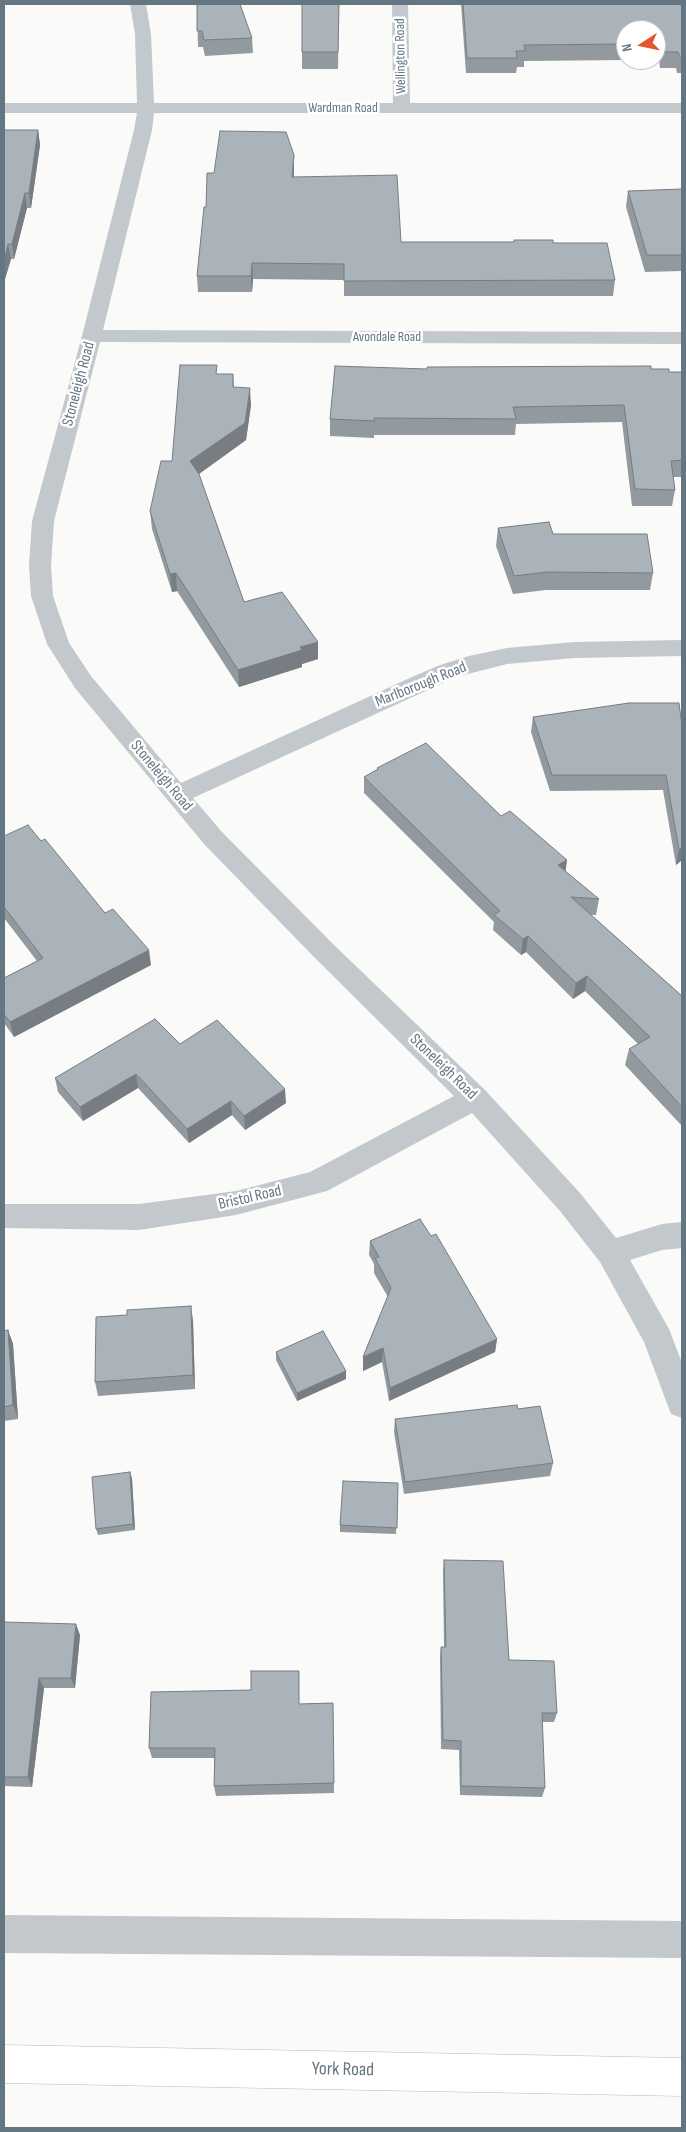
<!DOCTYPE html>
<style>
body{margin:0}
#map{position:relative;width:686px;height:2132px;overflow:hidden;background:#fafaf8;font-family:"Sofia Sans Condensed",sans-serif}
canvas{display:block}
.frame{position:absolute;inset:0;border:5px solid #657683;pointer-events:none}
.north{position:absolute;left:616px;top:20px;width:50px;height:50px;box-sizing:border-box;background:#fff;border:1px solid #c1c8cd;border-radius:50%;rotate:259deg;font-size:14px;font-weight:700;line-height:20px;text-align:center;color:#657683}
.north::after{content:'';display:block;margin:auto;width:18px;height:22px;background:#e4572e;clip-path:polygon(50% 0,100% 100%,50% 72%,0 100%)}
</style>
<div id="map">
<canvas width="686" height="2132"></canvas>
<div class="frame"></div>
<div class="north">N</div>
</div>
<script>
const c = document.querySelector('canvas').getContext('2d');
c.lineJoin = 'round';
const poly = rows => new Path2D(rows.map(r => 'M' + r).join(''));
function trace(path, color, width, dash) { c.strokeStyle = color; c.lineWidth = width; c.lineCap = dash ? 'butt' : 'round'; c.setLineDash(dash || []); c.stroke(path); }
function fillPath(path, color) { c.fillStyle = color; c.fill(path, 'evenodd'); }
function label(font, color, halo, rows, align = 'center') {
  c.font = font + ' "Sofia Sans Condensed",sans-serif'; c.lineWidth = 5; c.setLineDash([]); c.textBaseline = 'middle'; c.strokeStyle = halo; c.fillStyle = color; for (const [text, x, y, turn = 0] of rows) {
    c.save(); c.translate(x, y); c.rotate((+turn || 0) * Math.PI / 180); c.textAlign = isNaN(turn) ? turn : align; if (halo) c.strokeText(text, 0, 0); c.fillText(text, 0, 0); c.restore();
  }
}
const street = poly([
 [130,4,146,4,151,34,154,103,393,103,392,4,408,4,410,103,682,103,682,113,154,113,152,130,103,330,682,332,682,344,100,342,54,521,51,566,53,596,69,643,91,676,181,783,403,681,440,665,469,656,507,648,574,642,682,640,682,656,574,658,507,664,456,677,193,798,222,832,333,944,485,1090,580,1193,616,1238,662,1224,682,1222,682,1248,662,1250,630,1260,669,1329,682,1363,682,1418,671,1414,644,1342,600,1262,560,1211,472,1113,327,1191,236,1215,139,1230,4,1228,4,1204,139,1204,236,1191,310,1172,454,1096,315,958,204,844,75,688,47,644,31,596,29,566,32,521,82,336,134,130,137,113,4,113,4,103,137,103,135,34,130,4],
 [4,1915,682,1921,682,1958,4,1953,4,1915]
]);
const primary = poly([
 [4,2045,682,2058,682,2096,4,2083,4,2045]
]);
const wall = poly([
 [197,4,252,38,253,53,205,56,203,47,198,47],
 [339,4,338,69,302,69,302,52],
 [461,4,682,4,682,73,677,73,676,68,660,68,659,59,656,59,656,30,626,30,626,60,524,61,524,67,517,67,516,73,466,73],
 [4,130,38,130,40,145,31,208,27,208,14,259,11,259,5,279],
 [294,155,294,177,401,242,553,243,615,280,613,296,344,296,344,280,253,279,252,292,198,292,197,276,206,207,214,173],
 [682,189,682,271,645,272,626,207,628,191],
 [651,369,669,372,682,372,682,477,673,477,675,490,672,506,632,506,622,422,516,424,515,435,374,435,374,438,330,436,330,419],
 [217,374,233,374,234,387,251,405,246,440,199,474,244,602,318,659,302,664,302,667,239,687,177,591,172,592,152,529,150,511],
 [498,528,553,534,653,573,650,590,546,590,513,594,496,546],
 [533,717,682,726,682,860,676,865,663,790,550,791,531,732],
 [377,768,501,816,567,860,565,871,599,899,596,915,591,915,682,996,682,1126,625,1065,629,1049,638,1044,585,991,573,999,526,952,521,955,493,930,494,922,364,793,364,777,377,770],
 [4,836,41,841,151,965,14,1037,4,1023,4,978,37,961,4,918],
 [180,1044,286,1103,245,1130,232,1115,189,1143,138,1088,83,1121,58,1092,55,1078],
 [370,1241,497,1339,495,1352,389,1401,382,1362,363,1371,363,1357,388,1297,374,1273,374,1264,369,1255],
 [193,1320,195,1389,98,1396,95,1382],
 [8,1330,13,1344,18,1419,4,1421,4,1331],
 [276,1352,346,1371,346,1379,297,1401,276,1360],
 [395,1419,553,1463,550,1476,404,1494,394,1432],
 [130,1472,132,1479,135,1530,98,1535,96,1529],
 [398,1483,396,1534,340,1532,340,1525],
 [444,1560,509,1660,557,1713,554,1722,542,1722,545,1788,542,1797,460,1795,459,1750,441,1749,440,1657,441,1647,444,1647,443,1571],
 [4,1622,80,1635,75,1688,44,1688,32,1787,4,1786],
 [299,1671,299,1704,333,1703,334,1793,216,1796,214,1786,214,1758,152,1758,149,1748,251,1690]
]);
const shadedWall = poly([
 [38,130,40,145,31,208,29,193],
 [294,155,294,170,292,192,292,177],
 [25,193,27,208,14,259,12,244],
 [8,244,11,259,5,279,4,280,4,261],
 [252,263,253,279,252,292,251,276],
 [250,388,251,405,246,440,192,479,190,461],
 [176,573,177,591,172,592,170,574],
 [318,642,318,659,302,664,302,667,239,687,238,670,300,647],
 [682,847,682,860,676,865,679,850],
 [567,860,565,876,558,865],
 [528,936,526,952,521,955,523,939],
 [149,950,151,965,14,1037,10,1022],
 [587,976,585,991,573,999,576,983],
 [136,1074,138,1088,83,1121,80,1107],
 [285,1089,286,1103,245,1130,244,1116],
 [231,1101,232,1115,189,1143,187,1129],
 [191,1306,193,1320,195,1389,193,1375],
 [8,1330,13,1344,18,1419,13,1405],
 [497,1339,495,1352,389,1401,390,1388],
 [383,1348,382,1362,363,1371,363,1357],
 [346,1371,346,1379,297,1401,297,1393],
 [130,1472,132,1479,135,1530,133,1524],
 [76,1624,80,1635,75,1688,71,1678],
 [39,1678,44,1688,32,1787,28,1777]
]);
const building = poly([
 [197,4,240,4,252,38,204,40,202,31,197,31,197,4],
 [302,4,339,4,338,52,302,52,302,4],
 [463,4,682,4,682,57,680,57,678,52,662,52,661,44,656,44,656,30,626,30,626,44,524,45,525,51,516,51,517,58,467,58,463,4],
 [4,130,38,130,29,193,25,193,12,244,8,244,4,261,4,130],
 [220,131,286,132,294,155,292,177,397,175,401,242,514,242,514,240,553,240,553,243,607,243,615,280,344,281,344,264,252,263,251,276,197,276,204,207,206,207,207,173,214,173,220,131],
 [682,189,682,255,647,255,628,191,682,189],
 [180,365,217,365,216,374,233,374,233,387,250,388,245,423,190,461,199,474,244,602,282,592,318,642,300,647,302,650,238,670,176,573,170,574,150,511,161,461,172,461,180,365],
 [335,366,427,369,427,367,651,366,651,369,669,369,669,372,682,372,682,460,671,461,675,490,635,489,624,405,513,407,516,419,374,418,374,421,330,419,335,366],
 [549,522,553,534,647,534,653,573,548,572,514,576,498,528,549,522],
 [629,703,679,703,682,726,682,847,679,850,666,775,552,775,533,717,629,703],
 [426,743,501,816,510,811,567,860,558,865,599,899,571,897,682,996,682,1107,629,1049,650,1037,587,976,576,983,528,936,523,939,494,915,500,911,364,777,378,769,377,768,426,743],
 [28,825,41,841,45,839,105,913,113,909,149,950,10,1022,4,1014,4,978,43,958,4,907,4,836,28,825],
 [155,1019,180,1044,217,1020,285,1089,244,1116,231,1101,187,1129,136,1074,80,1107,55,1078,155,1019],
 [420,1219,431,1236,436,1234,497,1339,390,1388,383,1348,363,1357,391,1288,375,1258,379,1257,370,1241,420,1219],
 [191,1306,193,1375,95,1382,96,1317,127,1315,127,1310,191,1306],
 [8,1330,13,1405,4,1407,4,1331,8,1330],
 [323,1331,346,1371,297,1393,276,1352,323,1331],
 [517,1405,518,1409,540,1406,553,1463,405,1482,395,1419,517,1405],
 [130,1472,133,1524,96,1529,92,1477,130,1472],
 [343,1481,398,1483,397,1528,340,1525,343,1481],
 [444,1560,503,1561,509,1660,554,1661,557,1713,542,1713,545,1788,461,1786,461,1741,443,1740,441,1647,446,1647,444,1560],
 [4,1622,76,1624,71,1678,39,1678,28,1777,4,1777,4,1622],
 [251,1671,299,1671,299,1704,333,1703,334,1783,214,1786,215,1748,149,1748,151,1692,251,1690,251,1671]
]);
const farStreetnames = [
 ["Wellington Road",401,56,-91],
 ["Wardman Road",343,108],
 ["Avondale Road",387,337]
];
const streetNames = [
 ["Stoneleigh Road",79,384,-75],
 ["Marlborough Road",421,685,-22],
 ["Stoneleigh Road",161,776,50],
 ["Stoneleigh Road",443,1067,44],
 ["Bristol Road",250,1198,-13]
];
const nearStreetnames = [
 ["York Road",343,2070,1]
];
trace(primary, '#b5babe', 1);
fillPath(street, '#c3c8cc');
fillPath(primary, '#fff');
fillPath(wall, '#929a9f');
fillPath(shadedWall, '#777d82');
fillPath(building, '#aab3b9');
trace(building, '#777d82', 1);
label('14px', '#657683', '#fff', farStreetnames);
label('16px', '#657683', '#fff', streetNames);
label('19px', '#657683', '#fff', nearStreetnames);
</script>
